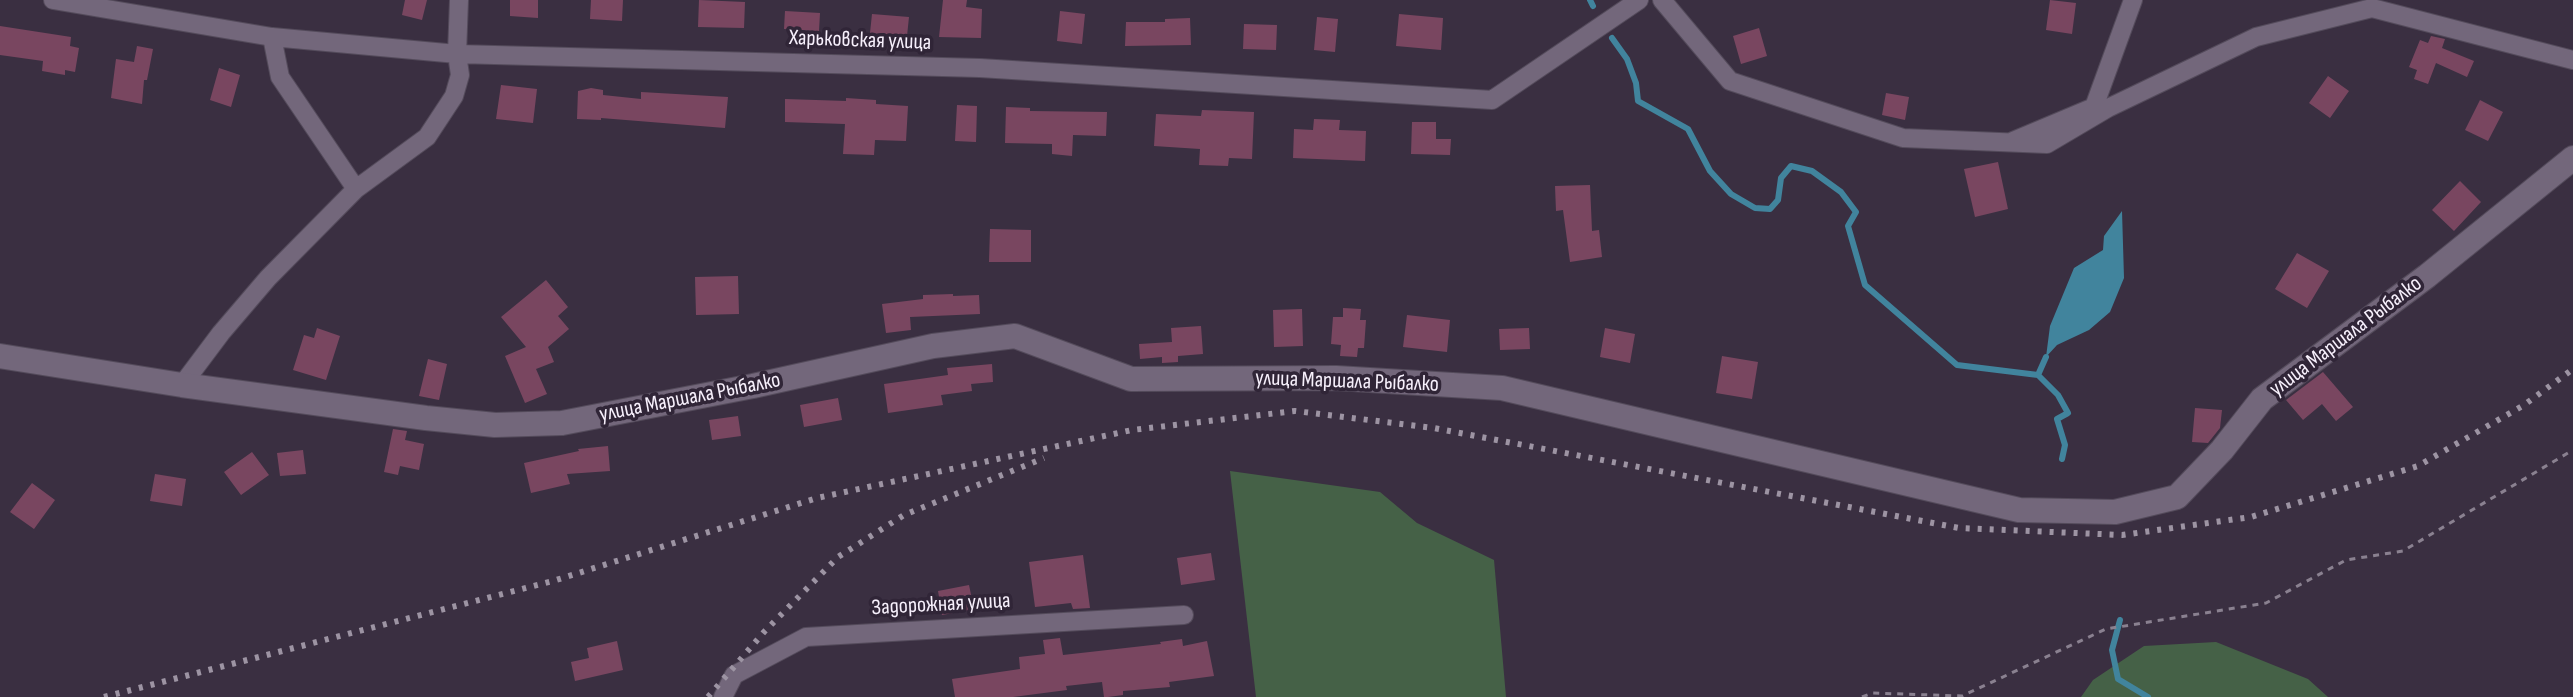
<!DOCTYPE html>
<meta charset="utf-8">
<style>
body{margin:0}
canvas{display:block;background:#3a2f41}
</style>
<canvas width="2573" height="697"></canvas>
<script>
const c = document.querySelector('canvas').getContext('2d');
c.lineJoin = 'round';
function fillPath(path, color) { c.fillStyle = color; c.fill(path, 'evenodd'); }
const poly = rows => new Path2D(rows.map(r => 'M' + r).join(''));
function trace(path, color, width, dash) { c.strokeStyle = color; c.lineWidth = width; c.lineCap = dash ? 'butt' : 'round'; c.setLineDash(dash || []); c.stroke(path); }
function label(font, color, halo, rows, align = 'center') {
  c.font = font + ' "Sofia Sans Condensed",sans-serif'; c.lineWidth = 7; c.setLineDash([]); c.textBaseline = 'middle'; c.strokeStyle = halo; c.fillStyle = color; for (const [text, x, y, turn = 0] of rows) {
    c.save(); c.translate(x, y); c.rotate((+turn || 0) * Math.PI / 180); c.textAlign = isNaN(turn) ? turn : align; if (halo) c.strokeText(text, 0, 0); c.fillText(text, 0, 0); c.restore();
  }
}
const green = poly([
 [1230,471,1380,492,1417,523,1494,560,1506,697,1256,697],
 [2216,642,2308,679,2328,697,2081,697,2093,680,2144,646]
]);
const water = poly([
 [2122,211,2124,278,2110,312,2089,330,2057,345,2046,357,2050,326,2074,268,2103,250,2104,236]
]);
const stream = poly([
 [1590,0,1593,6],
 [1612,38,1627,59,1636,83,1638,101,1688,129,1710,171,1731,194,1755,208,1770,209,1778,200,1781,178,1791,166,1812,171,1841,192,1856,212,1848,226,1865,285,1957,365,2038,375,2046,357],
 [2038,375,2058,395,2068,413,2057,419,2065,445,2062,459],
 [2120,620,2112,650,2118,679,2148,697]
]);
const building = poly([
 [405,0,427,0,422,20,402,15],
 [510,0,538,0,538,18,510,16],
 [591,0,623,0,622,21,590,19],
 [699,0,745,2,744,28,698,27],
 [943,0,967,0,966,7,982,9,981,38,939,37],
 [2050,0,2076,3,2072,34,2046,30],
 [785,11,820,13,819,31,784,29],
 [1060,11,1085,14,1082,44,1057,41],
 [872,14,909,17,907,36,870,33],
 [1399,14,1443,18,1441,50,1396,46],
 [1317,17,1338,19,1335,52,1314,50],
 [1190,18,1191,45,1125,46,1126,22,1165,22,1165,19],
 [1244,24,1277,25,1276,50,1243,49],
 [0,26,71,37,70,46,79,48,75,72,65,70,65,75,42,71,43,61,0,55],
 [1759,28,1767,56,1741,64,1733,36],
 [2431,36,2445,39,2442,48,2474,61,2467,77,2436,63,2428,84,2414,79,2417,70,2409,67,2420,40,2428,43],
 [137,46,153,49,147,80,144,80,142,104,111,98,116,59,134,62],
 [219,68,240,75,231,107,210,100],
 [2328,76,2349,91,2330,118,2309,103],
 [501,85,537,89,533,123,496,119],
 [591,88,603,90,603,95,641,99,641,92,728,97,725,128,601,118,601,120,577,119,578,91],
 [1886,93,1909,97,1905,120,1882,115],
 [846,98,876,100,876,104,908,106,906,141,875,140,874,155,843,154,845,124,785,122,785,99,846,101],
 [2480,100,2503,112,2488,141,2465,130],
 [957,105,977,106,976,142,955,141],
 [1006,107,1030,108,1030,111,1107,112,1106,136,1073,135,1072,156,1052,154,1052,144,1005,143],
 [1202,110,1254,112,1252,159,1229,158,1228,166,1199,165,1200,149,1154,146,1156,114,1201,116],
 [1314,119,1340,120,1339,130,1366,131,1365,161,1293,158,1294,129,1313,130],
 [1412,122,1436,122,1436,139,1451,139,1450,155,1411,154],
 [1998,162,2008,209,1975,217,1964,169],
 [2460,181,2481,202,2454,231,2432,210],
 [1590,185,1592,231,1599,230,1602,257,1570,262,1563,210,1556,211,1555,186],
 [990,229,1031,230,1031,262,989,262],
 [2297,253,2329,271,2307,308,2275,289],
 [738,276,739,314,696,315,695,277],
 [546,280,568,307,558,316,569,329,548,347,554,362,536,369,547,394,525,403,505,356,526,347,501,317],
 [953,294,953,296,979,295,980,314,910,317,911,330,886,333,882,304,923,299,923,295],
 [1343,308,1361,309,1360,320,1366,320,1364,348,1358,348,1357,357,1340,356,1341,345,1331,344,1333,317,1343,317],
 [1302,309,1303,346,1274,347,1273,310],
 [1407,315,1450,320,1447,352,1403,347],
 [1201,326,1203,354,1178,356,1178,362,1162,363,1162,357,1140,359,1139,344,1172,342,1171,328],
 [317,328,340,336,326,380,293,370,304,335,314,338],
 [1529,328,1530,349,1500,350,1499,329],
 [1605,328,1635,334,1630,363,1600,357],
 [1722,356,1758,362,1752,399,1716,393],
 [428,359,447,364,439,400,419,396],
 [992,364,993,382,971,384,972,391,941,395,943,405,888,413,884,384,948,375,947,368],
 [2323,372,2353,407,2336,421,2322,404,2303,420,2286,400],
 [838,398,842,420,804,427,800,405],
 [2195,408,2222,410,2220,428,2208,443,2192,442],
 [738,416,741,436,712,440,709,420],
 [393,429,407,431,405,440,424,444,419,470,400,466,398,475,384,472],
 [608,446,610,471,567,474,570,484,531,493,524,463,579,451,578,449],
 [303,450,306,474,280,476,277,453],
 [252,452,269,475,241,495,224,472],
 [155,474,186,479,182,506,150,501],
 [32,483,55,500,34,529,10,512],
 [1211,553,1215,580,1181,585,1177,558],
 [1083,555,1090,608,1073,609,1071,603,1035,607,1029,562],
 [969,585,974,609,942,615,938,591],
 [1060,638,1063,655,1161,644,1160,642,1182,639,1183,646,1207,641,1214,676,1169,682,1170,687,1123,691,1123,695,1108,697,1104,697,1102,682,1066,686,1067,690,1013,697,955,697,952,679,1020,669,1019,657,1045,654,1043,640],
 [617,641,623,670,575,681,571,662,589,658,587,648]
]);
const path = poly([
 [1862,697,1872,693,1962,696,2106,629,2266,603,2346,560,2403,551,2573,450]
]);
const street = poly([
 [53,0,272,37,457,54,980,68,1492,100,1639,0],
 [1662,0,1730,81,1903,138,2047,144,2108,108,2256,37,2372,8,2573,60],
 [272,37,280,77,356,189],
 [2013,141,2094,107,2133,0],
 [182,385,221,333,268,278,356,189,427,137,454,96,460,75,457,54,459,0],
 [723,697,734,675,806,637,1184,615]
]);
const secondary = poly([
 [0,356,182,385,426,418,495,425,562,423,753,386,933,346,1015,336,1131,379,1336,378,1502,388,2019,510,2115,512,2177,497,2222,450,2262,399,2427,276,2573,158]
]);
const rail = poly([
 [104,697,553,581,817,498,1132,430,1295,411,1434,428,1959,528,2122,535,2251,517,2418,466,2524,405,2573,369],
 [708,697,764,632,838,557,904,515,1044,458]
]);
const streetNames = [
 ["Харьковская улица",860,41,2],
 ["улица Маршала Рыбалко",2346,337,-37],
 ["улица Маршала Рыбалко",1347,382,2],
 ["улица Маршала Рыбалко",690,398,-11],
 ["Задорожная улица",941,605,-3]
];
fillPath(green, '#456147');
fillPath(water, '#41849d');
trace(stream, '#41849d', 6);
fillPath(building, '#794660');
trace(street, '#544b5b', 20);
trace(secondary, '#544b5b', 26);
trace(path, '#8a8190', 3, [6, 6]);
trace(street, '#73677b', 18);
trace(secondary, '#73677b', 24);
trace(rail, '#9d94a3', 6, [4, 8]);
label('22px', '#f7f0fc', '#302537', streetNames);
</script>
